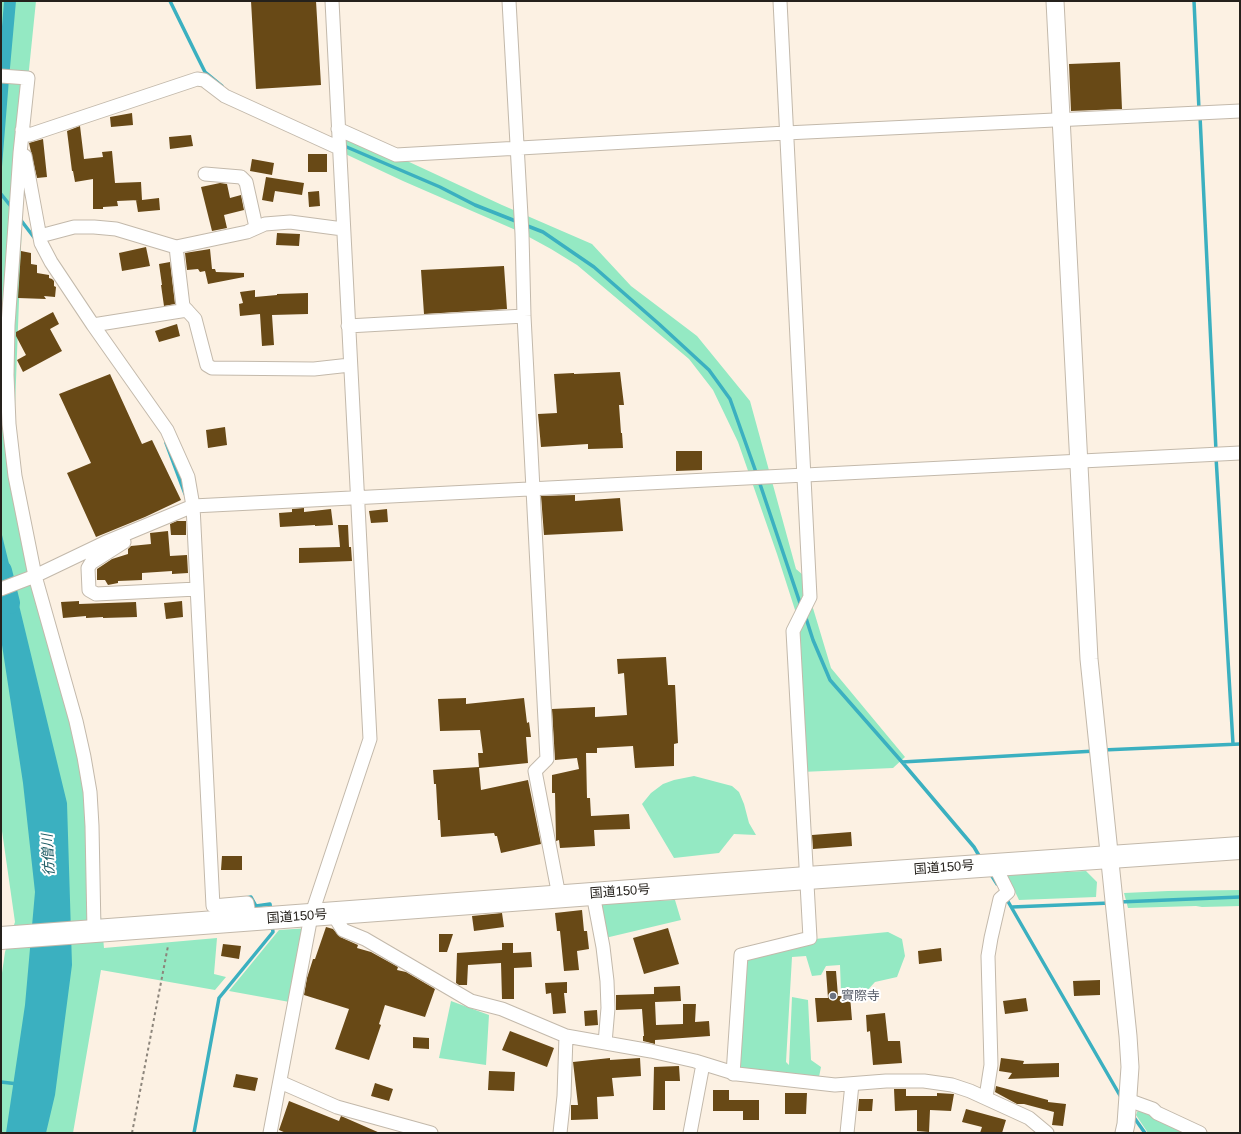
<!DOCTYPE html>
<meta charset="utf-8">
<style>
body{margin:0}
#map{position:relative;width:1241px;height:1134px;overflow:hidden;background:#fcf1e3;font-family:Helvetica,sans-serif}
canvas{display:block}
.frame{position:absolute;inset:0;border:2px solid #25211c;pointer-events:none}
</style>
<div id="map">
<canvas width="1241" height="1134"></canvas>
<div class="frame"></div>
</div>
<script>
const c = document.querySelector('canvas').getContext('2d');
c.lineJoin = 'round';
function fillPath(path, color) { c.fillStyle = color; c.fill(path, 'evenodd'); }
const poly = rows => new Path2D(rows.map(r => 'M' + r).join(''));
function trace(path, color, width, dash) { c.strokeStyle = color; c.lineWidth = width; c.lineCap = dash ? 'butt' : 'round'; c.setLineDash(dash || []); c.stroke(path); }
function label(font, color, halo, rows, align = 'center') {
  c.font = font + ' Helvetica,"Noto Sans JP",sans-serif'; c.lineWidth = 4; c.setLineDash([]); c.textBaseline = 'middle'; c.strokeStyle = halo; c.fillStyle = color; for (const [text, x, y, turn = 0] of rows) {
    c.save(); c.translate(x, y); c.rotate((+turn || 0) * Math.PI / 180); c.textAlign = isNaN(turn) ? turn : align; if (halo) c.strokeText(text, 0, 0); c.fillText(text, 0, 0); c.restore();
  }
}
const green = poly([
 [1,1,36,1,27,89,12,486,90,799,104,948,217,938,214,974,226,977,215,990,101,970,73,1133,1,1133,1,980,5,952,15,922,1,824],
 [338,129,502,205,592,244,631,286,697,336,750,401,796,569,803,575,831,668,905,757,893,768,801,772,796,613,777,554,738,442,713,390,689,359,577,265,551,249,518,231,403,181,339,151],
 [694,776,732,786,739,792,744,804,749,823,756,835,734,834,719,853,674,858,642,804,651,793,663,784,674,780],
 [1086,871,1097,882,1096,897,1019,900,1007,875],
 [1240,890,1240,906,1202,907,1196,906,1128,908,1124,893,1168,891],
 [675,900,681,920,601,939,594,903],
 [309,928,295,1003,229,991,279,930],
 [888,932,902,939,905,956,897,977,875,982,865,993,841,992,840,965,826,966,821,975,812,976,806,956,792,957,786,1062,789,1065,792,997,808,1000,811,1060,821,1067,819,1077,737,1074,741,955,804,940],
 [451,1001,489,1015,486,1065,439,1058],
 [1140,1105,1200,1133,1148,1133,1136,1115]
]);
const water = poly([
 [4,1,16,1,9,79,1,179,1,39],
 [2,535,67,803,72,965,55,1095,46,1133,6,1133,25,1005,35,892,23,783,2,645]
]);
const stream = poly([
 [170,1,196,54,205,72,222,86],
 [1194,1,1199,110],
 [1200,116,1216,451],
 [342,145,440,187,475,205,518,222],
 [1,194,13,209],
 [20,219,36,240],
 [525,225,543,232,594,267,659,324,709,370,730,399,757,475],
 [166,443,185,494],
 [1216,457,1233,744],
 [759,481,801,606],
 [805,615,813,640,830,680,902,762,974,847,981,859],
 [1103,750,1240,744],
 [902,762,1095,751],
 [990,873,997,884],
 [246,898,251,897,256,906,270,904,271,911],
 [1006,898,1122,1099],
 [1119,902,1240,897],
 [1012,907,1110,903],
 [1,1082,18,1084],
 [1133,1116,1145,1133],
 [194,1133,219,998,273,932,272,925]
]);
const river = poly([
 [1,571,9,603]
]);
const building = poly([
 [251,1,316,1,321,85,256,89],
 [1120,62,1122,109,1071,111,1069,64],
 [132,113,133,125,111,127,110,117],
 [80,126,84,159,103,157,102,152,112,151,115,183,141,182,142,200,159,198,160,210,138,212,136,200,139,200,117,201,118,206,103,207,103,209,93,209,93,179,75,182,73,171,72,171,67,131],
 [191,135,193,146,170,149,169,137],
 [43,139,47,177,37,178,29,143],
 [308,154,327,154,327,172,308,172],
 [252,159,274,163,272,175,250,171],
 [266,177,304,183,302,195,275,191,273,202,262,200],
 [220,183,227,184,230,198,241,195,244,210,224,215,227,228,212,231,201,187],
 [319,191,320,206,309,207,308,192],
 [277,233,300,234,299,246,276,245],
 [146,247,150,266,122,271,119,253],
 [210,249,212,269,215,269,216,272,244,273,244,277,208,284,205,271,200,272,198,269,187,270,185,253],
 [21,251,31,253,31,264,37,265,37,273,49,275,49,278,52,279,54,281,54,286,56,287,55,297,44,296,46,299,18,298],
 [170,262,175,304,164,306,161,285,162,285,159,264],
 [504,266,507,309,424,314,421,270],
 [255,290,255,297,277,295,277,294,308,293,308,314,272,315,274,345,262,346,260,314,240,316,239,304,243,303,240,292],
 [53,312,59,324,50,329,62,351,23,372,17,360,26,355,16,336,16,332],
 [177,324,180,336,159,342,155,331],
 [620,372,624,405,619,405,621,433,622,433,623,448,588,449,588,444,541,447,538,414,557,413,554,374,574,373,574,374],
 [110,374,142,444,152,440,181,500,145,517,96,537,67,473,91,463,59,394],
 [225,427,227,445,208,448,206,430],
 [676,451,702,451,702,470,676,471],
 [575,495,575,501,620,498,623,531,544,535,541,496],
 [304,508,304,512,331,509,333,525,315,526,315,525,280,527,279,513,292,512,292,509],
 [387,509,388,522,371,523,369,511],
 [177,521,186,521,186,535,171,535,170,524],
 [338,525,348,525,349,547,351,547,352,561,299,563,299,548,340,547],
 [168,531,170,556,187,555,188,573,172,574,172,571,142,573,142,580,118,581,118,583,108,585,105,580,97,580,97,569,112,559,128,554,128,549,131,546,151,544,150,533],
 [79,601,79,604,136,602,137,617,103,618,103,617,86,618,86,616,63,618,61,602],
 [182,601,183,617,166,619,164,603],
 [666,657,668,685,675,685,678,743,674,744,674,766,635,768,633,746,597,748,597,753,586,753,587,798,590,798,591,816,629,814,630,829,594,830,595,846,560,848,559,840,556,841,555,793,552,793,552,775,579,769,577,758,555,760,552,709,595,707,595,717,627,715,624,673,618,674,617,659],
 [466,698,466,704,524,698,527,723,529,722,531,737,526,737,528,763,479,768,481,790,528,780,541,844,501,853,497,836,495,836,494,833,441,837,440,820,438,820,436,784,434,784,433,770,479,767,478,753,483,753,480,730,440,731,438,699],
 [851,832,852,846,813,849,812,835],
 [222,856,242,856,242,870,221,870],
 [582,910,584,931,587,931,589,949,577,951,579,970,564,971,560,931,557,931,555,913],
 [502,913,504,927,474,931,472,916],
 [326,927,333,929,340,937,358,945,357,948,371,952,398,967,397,970,406,972,435,989,425,1017,385,1005,379,1024,381,1025,369,1060,335,1049,349,1009,304,995,307,978,313,959,315,959],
 [668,928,679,964,644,974,633,938],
 [439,934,453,934,447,952,439,952],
 [502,943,513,943,513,953,531,952,532,967,514,968,514,999,502,999,501,963,468,965,467,985,459,985,456,983,457,953,502,950],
 [223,944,241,946,239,959,221,956],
 [941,948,942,961,919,964,918,951],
 [826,971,836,971,838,996,850,996,852,1020,817,1022,815,998,828,998],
 [1100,980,1100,995,1074,996,1073,981],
 [567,982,567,993,564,993,566,1013,553,1014,551,993,546,994,545,983],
 [680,986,681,1001,655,1002,656,1025,683,1024,683,1004,696,1004,695,1022,709,1021,710,1036,655,1040,655,1044,643,1041,643,1036,644,1036,642,1009,616,1010,616,995,654,994,654,987],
 [1026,998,1028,1011,1005,1014,1003,1001],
 [597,1010,598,1025,585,1026,584,1011],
 [885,1013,888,1041,900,1041,902,1063,873,1065,870,1031,867,1032,866,1015],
 [510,1031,554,1048,547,1067,502,1050],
 [413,1037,429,1038,429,1049,413,1048],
 [610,1058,610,1060,640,1058,641,1076,612,1078,614,1096,597,1097,598,1119,571,1120,571,1105,578,1105,573,1062],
 [1001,1058,1024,1061,1023,1064,1059,1063,1059,1077,1008,1079,1012,1073,999,1071],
 [679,1066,680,1081,665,1081,665,1110,653,1110,654,1067],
 [489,1071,515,1072,514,1091,488,1090],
 [236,1074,258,1078,255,1091,233,1087],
 [375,1083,393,1089,389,1101,371,1096],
 [996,1086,1048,1100,1048,1102,1066,1104,1063,1126,1052,1125,1054,1112,1024,1104,1017,1104,995,1092],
 [894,1089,906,1089,906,1096,937,1096,937,1093,954,1094,951,1111,930,1110,929,1132,917,1131,917,1110,895,1111],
 [713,1090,729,1090,729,1100,759,1100,759,1120,743,1120,743,1111,713,1111],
 [785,1093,807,1093,806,1114,785,1114],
 [859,1099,873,1099,872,1111,858,1111],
 [289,1101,339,1121,341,1116,380,1133,286,1133,279,1130],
 [966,1109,1006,1120,1002,1133,980,1133,982,1127,962,1122]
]);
const path = poly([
 [132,1133,168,946]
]);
const minor = poly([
 [509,1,522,234,524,316,547,759,535,771,559,896],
 [1,76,28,78,20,153,8,325,7,375,9,424,15,476,35,576,76,721,84,757,90,792,92,826,94,930],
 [338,129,396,155,786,133,1240,111],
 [22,130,29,135,197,79,204,80,225,96,339,148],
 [25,156,41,243,51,262,93,325,167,430,188,477,193,506,213,906,247,903,250,920],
 [205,174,241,177,246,182,256,227],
 [40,236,74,227,94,227,116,229,176,247,247,232,265,224,290,222,343,229],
 [176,247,183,306,195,319,207,365,212,368,314,369,350,365],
 [93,325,187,310],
 [348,326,524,316],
 [124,542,91,563,88,568,89,590,96,594,197,589],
 [1,589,35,576,104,543,193,506,1240,453],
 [593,894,603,947,607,981,608,1008,605,1043],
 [333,914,343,930,365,939,471,1001,502,1009,566,1036,651,1051,695,1061,737,1074,835,1085,886,1081,924,1081,952,1085,970,1091,1029,1118,1047,1133],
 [733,1074,741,955,810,938,793,631,810,597,780,1],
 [280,1082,337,1107,431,1133],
 [986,1097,991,1065,988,956,991,938,1000,899,1008,892,994,864],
 [1128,1100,1153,1109,1157,1113,1200,1133],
 [270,1133,311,916,370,739,332,1],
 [560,1133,564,1096,566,1036],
 [690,1133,703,1064],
 [847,1133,852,1084]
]);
const tertiary = poly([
 [1055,1,1089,659,1128,1036,1130,1067,1126,1124,1124,1133]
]);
const trunk = poly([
 [1,938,807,878,1240,848]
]);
const markers = [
 [833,996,4,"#6b7280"]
];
const streetNames = [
 ["国道150号",944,868,-4],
 ["国道150号",620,892,-4],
 ["国道150号",297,917,-4]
];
const worshipNames = [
 ["實際寺",841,996]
];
const waterNames = [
 ["彷僧川",49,855,-93]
];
fillPath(green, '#94e9c3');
fillPath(water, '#3bb0c0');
trace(stream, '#3bb0c0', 3.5);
trace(river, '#3bb0c0', 22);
fillPath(building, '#684916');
trace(minor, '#c3b9ab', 15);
trace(tertiary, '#c3b9ab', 19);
trace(trunk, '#c3b9ab', 24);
trace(path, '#8c857b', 2, [3, 3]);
trace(minor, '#fff', 13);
trace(tertiary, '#fff', 17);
trace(trunk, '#fff', 22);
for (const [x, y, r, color] of markers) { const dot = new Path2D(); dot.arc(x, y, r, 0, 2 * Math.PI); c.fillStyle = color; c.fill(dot); trace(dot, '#fff', 1.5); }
label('13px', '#25211c', '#fff', streetNames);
label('13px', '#5b616d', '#fff', worshipNames, 'left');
label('italic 14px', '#1f5d66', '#fff', waterNames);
</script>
